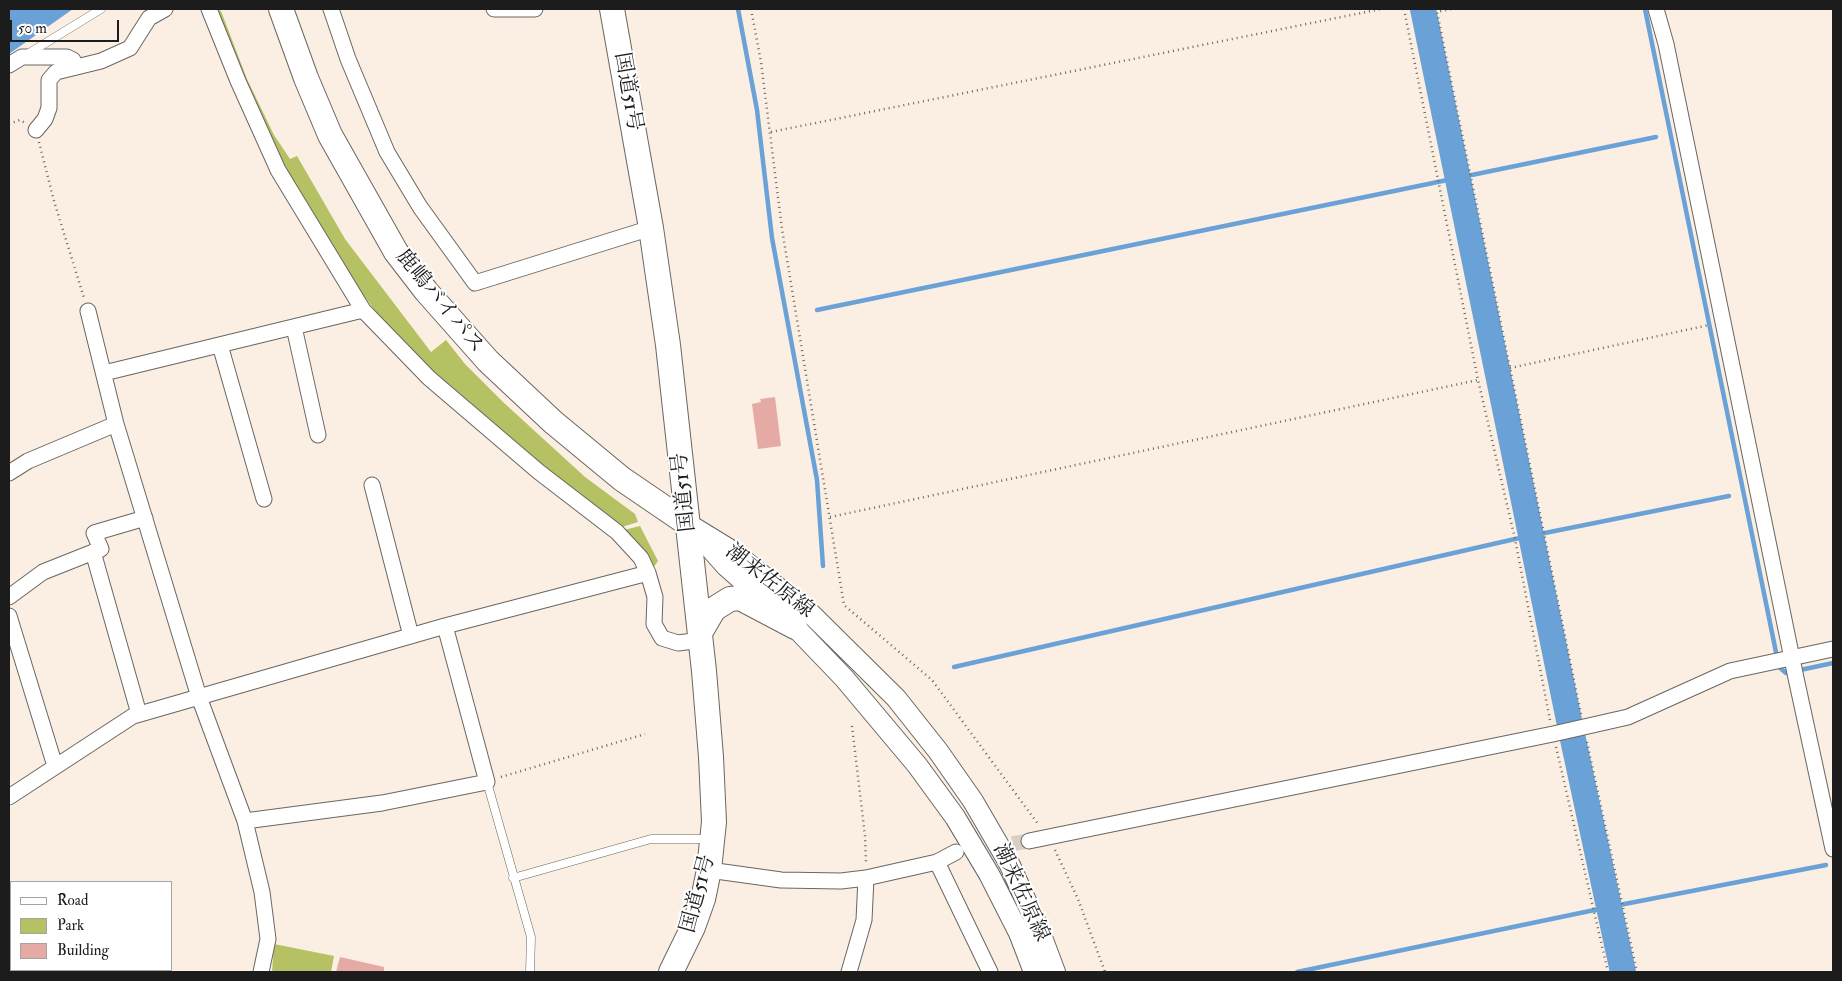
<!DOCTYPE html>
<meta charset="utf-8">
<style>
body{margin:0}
#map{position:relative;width:1842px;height:981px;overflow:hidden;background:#faefe2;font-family:"IM FELL Double Pica",serif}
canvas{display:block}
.frame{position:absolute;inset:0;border:10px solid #1c1c1c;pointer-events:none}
.legend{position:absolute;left:10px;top:881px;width:162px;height:90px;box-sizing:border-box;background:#fff;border:1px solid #a4a4a4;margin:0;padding:6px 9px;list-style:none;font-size:15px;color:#1c1c1c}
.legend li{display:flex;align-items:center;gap:10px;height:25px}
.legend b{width:25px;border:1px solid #a4a4a4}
.scale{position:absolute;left:10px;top:20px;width:109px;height:22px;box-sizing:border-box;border:2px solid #1c1c1c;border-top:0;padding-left:6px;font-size:15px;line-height:18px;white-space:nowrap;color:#1c1c1c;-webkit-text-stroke:4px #fff;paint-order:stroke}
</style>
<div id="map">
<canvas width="1842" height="981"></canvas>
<div class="frame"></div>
<ul class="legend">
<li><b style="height:6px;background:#fff"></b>Road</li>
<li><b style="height:14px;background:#b5c162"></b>Park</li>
<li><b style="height:14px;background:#e6aaa5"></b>Building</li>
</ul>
<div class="scale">50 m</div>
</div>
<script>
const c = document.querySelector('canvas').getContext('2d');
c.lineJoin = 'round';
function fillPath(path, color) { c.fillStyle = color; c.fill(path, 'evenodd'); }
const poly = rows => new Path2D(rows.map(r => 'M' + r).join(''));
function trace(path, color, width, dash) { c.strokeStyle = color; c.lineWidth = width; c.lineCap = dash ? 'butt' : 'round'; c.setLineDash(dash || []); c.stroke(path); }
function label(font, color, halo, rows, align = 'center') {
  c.font = font + ' "IM FELL Double Pica","Noto Serif JP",serif'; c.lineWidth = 4; c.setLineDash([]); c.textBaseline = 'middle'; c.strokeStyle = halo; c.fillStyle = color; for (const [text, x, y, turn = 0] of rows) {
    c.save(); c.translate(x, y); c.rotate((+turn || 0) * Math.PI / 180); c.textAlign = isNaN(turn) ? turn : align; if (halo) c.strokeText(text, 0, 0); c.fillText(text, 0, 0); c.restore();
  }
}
const green = poly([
 [217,9,221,11,247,79,274,135,290,159,297,156,345,239,431,352,446,340,465,364,503,402,585,477,635,514,638,522,622,527,482,421,383,321,342,267,293,188,238,65],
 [640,526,658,561,653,568,644,549,624,530],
 [274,944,334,956,331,972,272,972]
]);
const water = poly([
 [9,9,73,9,9,54]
]);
const stream = poly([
 [738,9,757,110,772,238,817,480,823,566],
 [1645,9,1779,667,1786,673,1833,663],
 [817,310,1656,137],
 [954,667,1515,539,1729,496],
 [1297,972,1609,907,1826,865]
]);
const river = poly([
 [1423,9,1571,730,1623,972]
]);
const building = poly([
 [775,397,781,446,758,449,752,404,761,402,760,399],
 [340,957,384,967,384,972,336,972]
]);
const minorTunnel = poly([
 [967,851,1029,841]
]);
const path = poly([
 [751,9,761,62,782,229,844,605,932,680,1038,824],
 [1404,9,1478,380,1515,539,1550,720],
 [1451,9,1437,12,1581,714],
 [9,124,20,120,25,123],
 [771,132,1381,9],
 [39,142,54,201,84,298],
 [1510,368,1709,325],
 [830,517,1478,380],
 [852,726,865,836,866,863],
 [1587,742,1637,972],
 [1556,747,1608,972],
 [501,777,645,734],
 [1055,850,1078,899,1105,972]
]);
const service = poly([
 [26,55,101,9],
 [487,782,531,937,530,972],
 [513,878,651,839,711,839]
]);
const minor = poly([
 [209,9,238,81,278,170,363,310,429,378,539,472,617,532,641,558,648,573,655,597,654,624,662,638,678,643,701,640],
 [331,9,348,59,387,152,420,207,475,283,651,228],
 [494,9,535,9],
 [1656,9,1666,44,1796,678,1833,849],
 [9,65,22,57,67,57,73,60,76,67],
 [36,130,45,119,49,108,49,80,56,72,101,61,130,48,149,18,165,9],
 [88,311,116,424,199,697,245,821,262,892,268,939,261,972],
 [294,327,318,435],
 [220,345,264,499],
 [104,373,363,310],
 [9,473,28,461,116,424],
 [372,485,411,636],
 [93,552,139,714],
 [9,597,43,572,101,549,94,533,145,518],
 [9,616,55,766],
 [9,797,133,716,445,626,648,573],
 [245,821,382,803,487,782,445,626],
 [1029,841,1553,734,1628,717,1730,671,1833,649],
 [937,862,990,972],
 [709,870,781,880,841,881,866,878,937,862,956,852],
 [9,968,12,972],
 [849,972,864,920,866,878]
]);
const secondary = poly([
 [688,524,732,551,811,614,896,698,938,751,973,801,1009,863,1040,932,1055,972],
 [703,540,726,566,795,627,844,678,917,765,955,817,989,874,1019,933,1034,972]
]);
const trunk = poly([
 [281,9,306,78,330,135,396,252,426,291,488,361,553,422,622,479,688,524],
 [612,9,651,228,668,345,704,671,711,757,714,822,709,870,703,899,693,927,671,972],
 [700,633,714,609,730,599,740,598,795,627]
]);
const streetNames = [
 ["国道51号",627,92,80],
 ["鹿嶋バイパス",439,302,51],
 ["国道51号",685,492,-96],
 ["潮来佐原線",769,582,38],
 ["潮来佐原線",1020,893,65],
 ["国道51号",699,894,-75]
];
fillPath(green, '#b5c162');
fillPath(water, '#6aa2d8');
trace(stream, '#6aa2d8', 4.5);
trace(river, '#6aa2d8', 26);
fillPath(building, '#e6aaa5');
trace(minorTunnel, '#d9cfc4', 15, [15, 8]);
trace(service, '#6a6661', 9);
trace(minor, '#6a6661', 17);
trace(secondary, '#6a6661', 22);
trace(trunk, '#6a6661', 26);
trace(path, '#6a6661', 2.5, [1, 4]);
trace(service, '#fff', 8);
trace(minor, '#fff', 15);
trace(secondary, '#fff', 20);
trace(trunk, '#fff', 24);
label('21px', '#1c1c1c', '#fff', streetNames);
</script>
